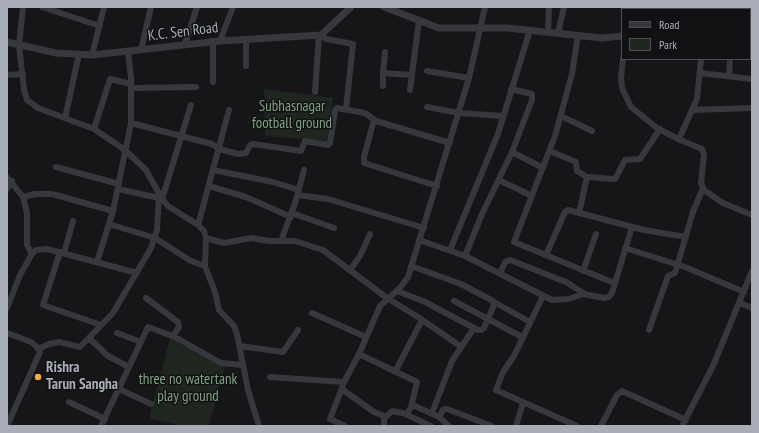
<!DOCTYPE html>
<style>
body{margin:0}
#map{position:relative;width:759px;height:433px;overflow:hidden;background:#161618;font-family:"PT Sans Narrow",sans-serif}
canvas{display:block}
.frame{position:absolute;inset:0;border:8px solid #a8adb8;pointer-events:none}
.legend{position:absolute;left:621px;top:8px;width:130px;height:52px;box-sizing:border-box;background:#111113;border:1px solid #4d4f55;margin:0;padding:5px 7px;list-style:none;font-size:12px;color:#a8adb8}
.legend li{display:flex;align-items:center;gap:8px;height:20px}
.legend b{width:20px;border:1px solid #4d4f55}
</style>
<div id="map">
<canvas width="759" height="433"></canvas>
<div class="frame"></div>
<ul class="legend">
<li><b style="height:5px;background:#37383d"></b>Road</li>
<li><b style="height:11px;background:#1e261f"></b>Park</li>
</ul>
</div>
<script>
const c = document.querySelector('canvas').getContext('2d');
c.lineJoin = 'round';
function fillPath(path, color) { c.fillStyle = color; c.fill(path, 'evenodd'); }
const poly = rows => new Path2D(rows.map(r => 'M' + r).join(''));
function trace(path, color, width, dash) { c.strokeStyle = color; c.lineWidth = width; c.lineCap = dash ? 'butt' : 'round'; c.setLineDash(dash || []); c.stroke(path); }
function label(font, color, halo, rows, align = 'center') {
  c.font = font + ' "PT Sans Narrow",sans-serif'; c.lineWidth = 3; c.setLineDash([]); c.textBaseline = 'middle'; c.strokeStyle = halo; c.fillStyle = color; for (const [text, x, y, turn = 0] of rows) {
    c.save(); c.translate(x, y); c.rotate((+turn || 0) * Math.PI / 180); c.textAlign = isNaN(turn) ? turn : align; if (halo) c.strokeText(text, 0, 0); c.fillText(text, 0, 0); c.restore();
  }
}
const green = poly([
 [264,89,333,98,327,141,265,136],
 [170,338,225,367,209,426,186,426,149,419]
]);
const minor = poly([
 [23,7,19,45,24,90,27,100,38,108,94,129,125,150,146,170,162,199,168,206,198,225,204,231,206,238,205,266,215,292,219,310,234,326,237,334,248,390,259,426],
 [42,7,100,26],
 [548,32,549,7],
 [558,33,564,7],
 [321,35,326,39,353,44,346,109],
 [578,35,572,74,555,136,514,242,614,283],
 [213,41,213,82],
 [220,41,233,7],
 [185,44,197,7],
 [750,46,752,46],
 [141,50,151,7],
 [385,52,383,73,412,75],
 [92,55,104,7],
 [623,59,621,78,622,88,631,107,657,128,680,140,702,149,704,155,701,183,704,190,723,203,752,215],
 [246,66,246,39],
 [427,71,469,78],
 [700,73,752,79],
 [7,75,23,74],
 [729,76,730,59],
 [383,86,383,73],
 [131,88,196,87],
 [410,90,419,20],
 [315,92,319,35],
 [427,107,459,113,503,116],
 [692,110,752,108],
 [561,116,592,131],
 [65,118,79,54],
 [374,120,364,157,364,163,437,186],
 [131,123,212,144,219,149,238,154,246,153,250,145,253,144,301,151,305,141,328,145,330,143,335,111,337,108,365,113,376,121,450,143],
 [94,129,110,79,131,84],
 [679,139,697,99,701,59],
 [550,151,576,162,577,171,587,177,579,213],
 [512,152,543,168],
 [56,167,119,184],
 [213,170,273,182,299,190],
 [7,177,23,197,27,213,27,245,32,254],
 [587,177,615,179,625,160,640,159,660,129],
 [499,180,532,196],
 [209,186,246,197,291,217],
 [7,189,12,181],
 [118,189,159,198],
 [297,195,328,199,424,228],
 [23,197,35,194,52,194,113,211],
 [162,199,191,105],
 [292,213,334,228],
 [109,224,155,238,191,261,205,266],
 [198,225,229,110],
 [206,238,224,243,251,238,269,241,295,241,323,250,387,298,418,317,460,346],
 [419,240,465,256,552,300,569,299,583,294,604,298,609,297,612,293,632,227],
 [281,241,295,203,304,170],
 [625,248,685,267,744,292],
 [450,250,498,134,530,30],
 [60,252,43,305,101,325],
 [64,253,73,221],
 [546,255,565,212,568,210,644,230,686,237],
 [465,256,482,214,512,152,532,100,532,94,511,89],
 [97,262,113,211,131,123,131,78,128,52],
 [350,270,360,256,370,234],
 [583,271,596,234],
 [500,274,505,262,510,260,566,282,585,294],
 [397,291,423,301,478,330,481,330,484,328,494,305,493,301,461,284,411,266],
 [543,296,514,356,503,372,496,390,577,426],
 [146,298,178,322,179,327,173,336],
 [454,301,522,337],
 [494,302,530,322],
 [740,303,752,308],
 [7,308,20,275,32,254,36,250,47,249,137,273],
 [312,313,366,337],
 [649,330,668,276,675,273,693,212,703,188],
 [7,333,31,342,37,347,40,352,7,426],
 [117,333,141,342],
 [89,338,108,356,129,367],
 [240,346,283,352,298,330],
 [38,349,49,344,59,342,80,347,113,313,151,248,157,230,159,195],
 [359,354,417,382,411,407],
 [395,372,422,320],
 [270,377,343,382],
 [342,388,330,419,345,426],
 [119,389,151,404],
 [69,402,105,419],
 [432,413,452,361,474,328],
 [405,414,431,426],
 [439,417,443,410,447,409,492,426],
 [385,418,392,411,407,414,411,407,415,406,439,417,449,426],
 [101,426,148,327,175,337,221,363,243,365],
 [384,426,384,416,374,412,343,390,342,386,359,354,380,306,400,288,408,277,469,78,485,7],
 [516,426,523,403],
 [601,426,617,395,622,391,686,420],
 [682,426,713,366,752,271]
]);
const tertiary = poly([
 [384,7,439,28,507,28,602,38,622,36],
 [652,9,654,7],
 [7,42,56,53,92,55,220,41,321,35,351,7]
]);
const markers = [
 [38,377,4,"#f2b134"]
];
const streetNames = [
 ["K.C. Sen Road",183,32,-7]
];
const parkNames = [
 ["Subhasnagar",292,107],
 ["football ground",292,124],
 ["three no watertank",188,380],
 ["play ground",188,397]
];
const poiNames = [
 ["Rishra",46,368],
 ["Tarun Sangha",46,385]
];
fillPath(green, '#1e261f');
trace(minor, '#37383d', 6);
trace(tertiary, '#37383d', 7);
for (const [x, y, r, color] of markers) { const dot = new Path2D(); dot.arc(x, y, r, 0, 2 * Math.PI); c.fillStyle = color; c.fill(dot); trace(dot, '#111113', 1.5); }
label('15px', '#a8adb8', '#111113', streetNames);
label('15px', '#7fa381', '#111113', parkNames);
label('bold 15px', '#a8adb8', '#111113', poiNames, 'left');
</script>
